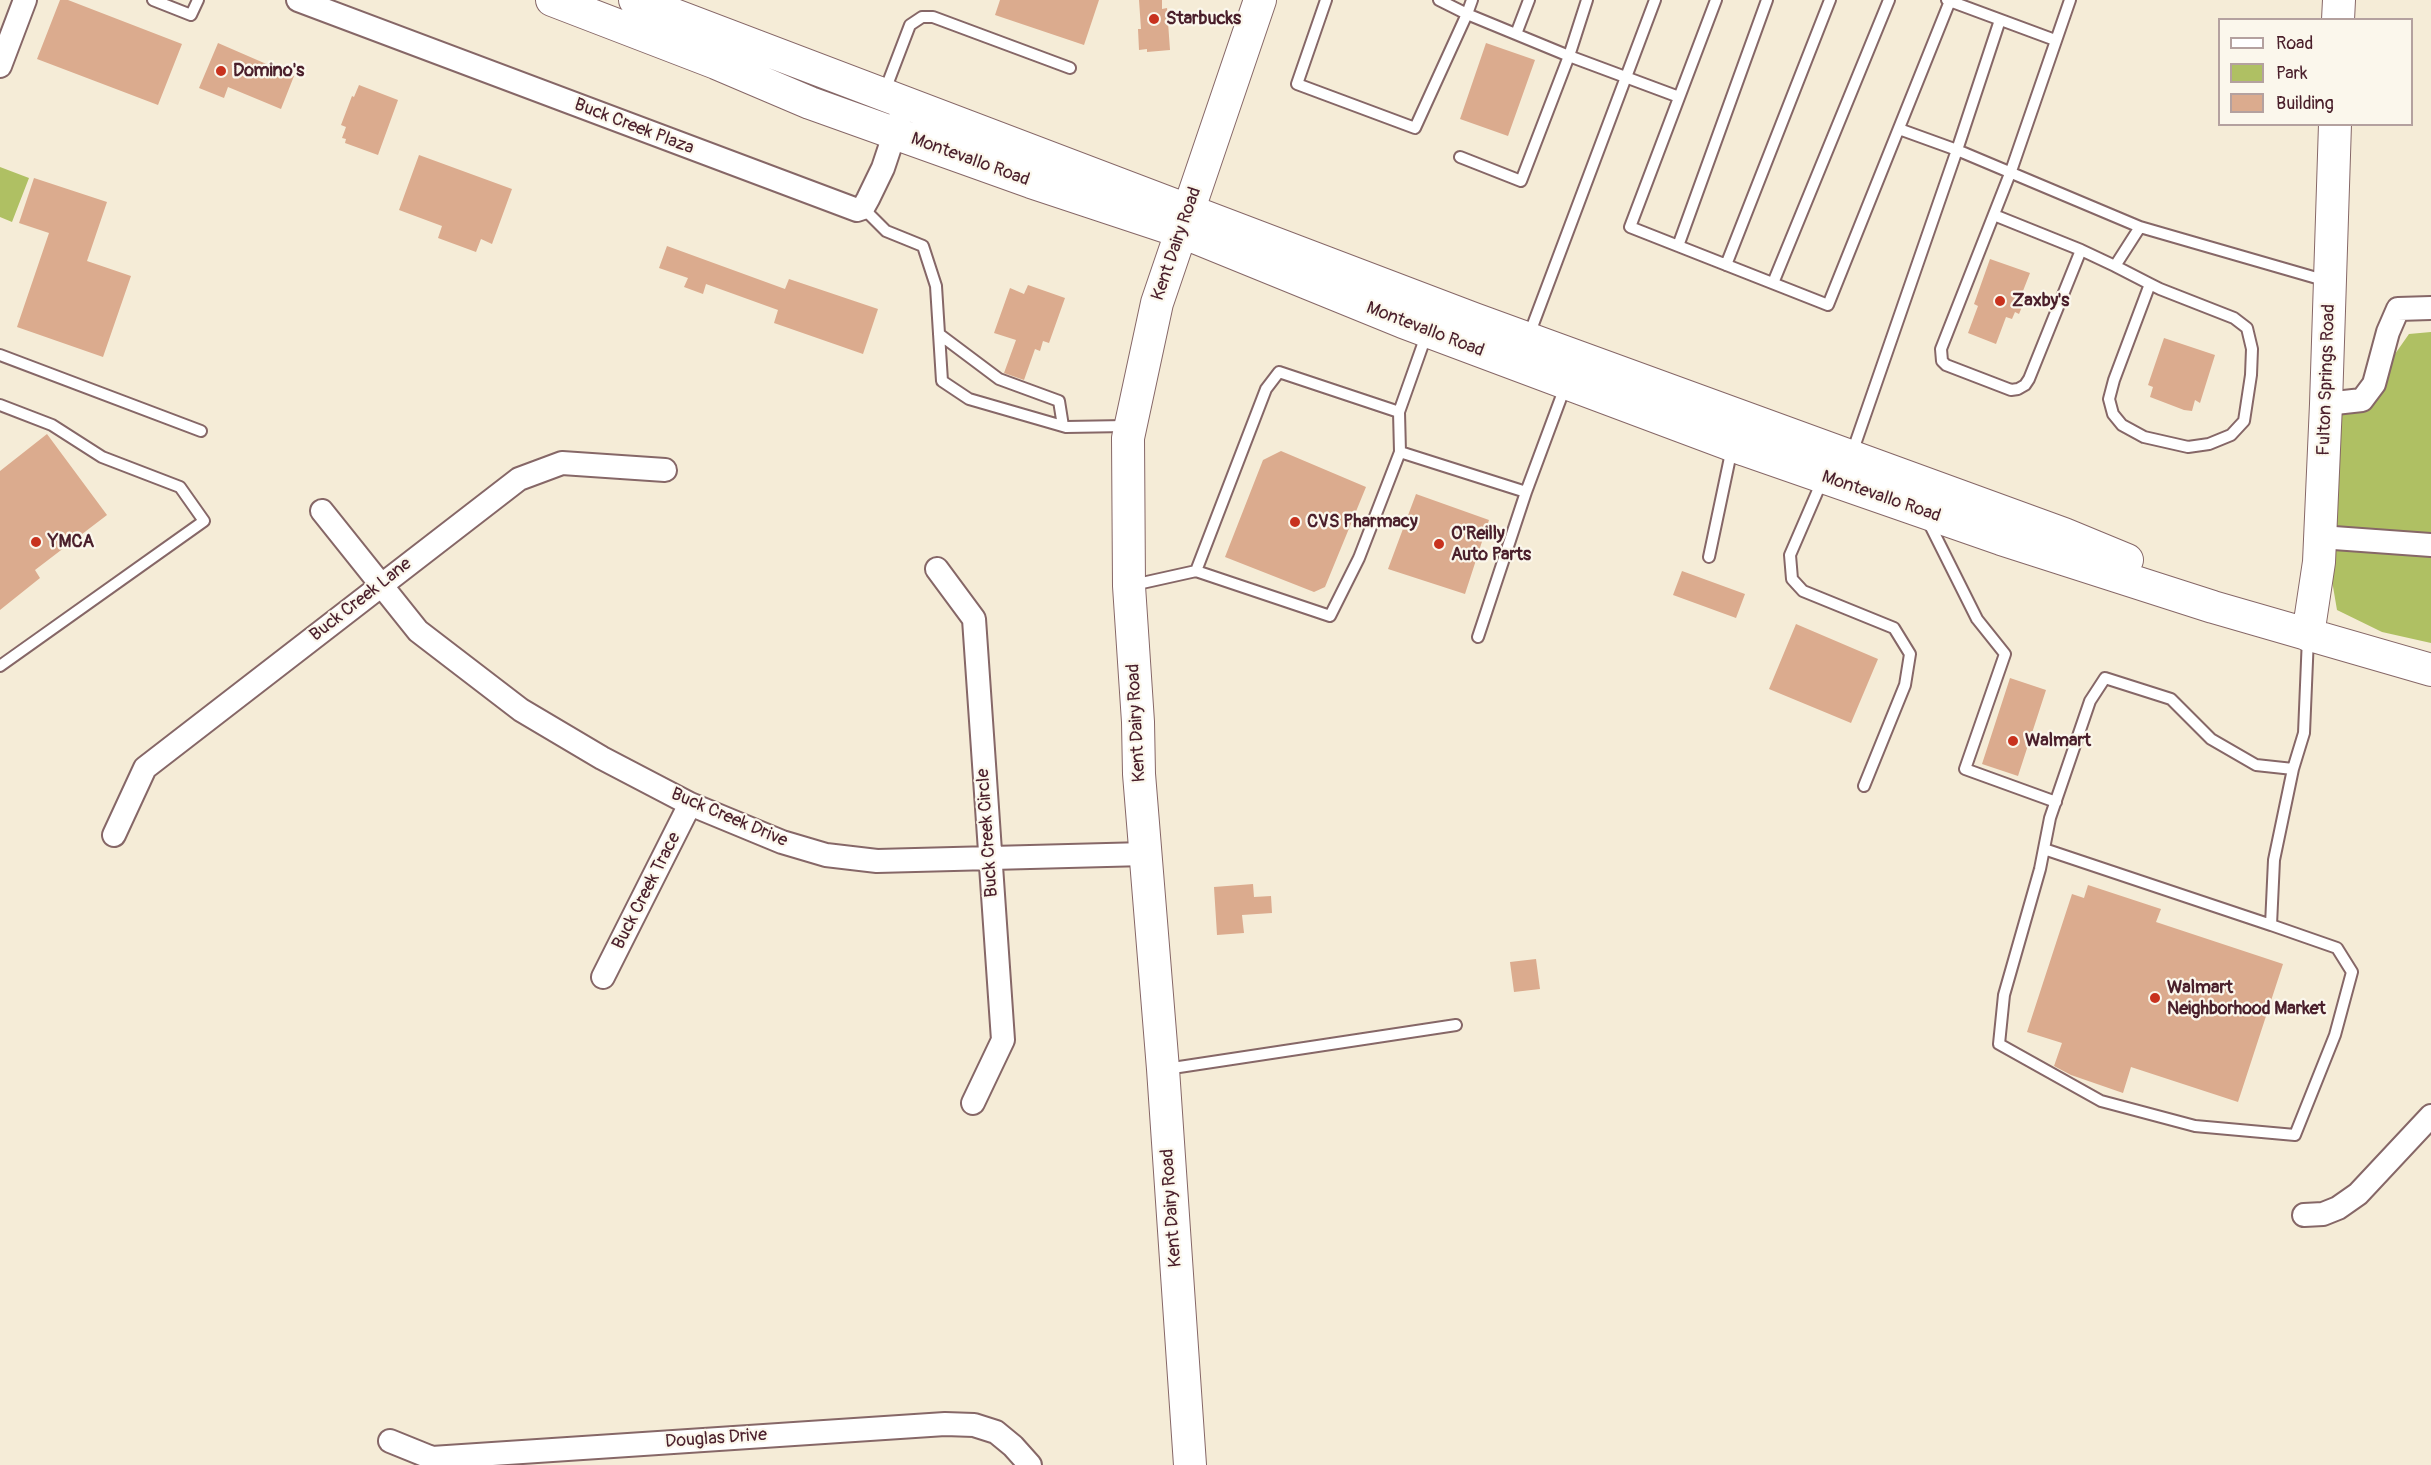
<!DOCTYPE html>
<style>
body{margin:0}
#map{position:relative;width:2431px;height:1465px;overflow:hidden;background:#f5ecd7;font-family:Pangolin,sans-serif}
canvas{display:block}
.legend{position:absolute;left:2218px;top:18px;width:195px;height:108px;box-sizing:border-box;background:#fbf7ec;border:2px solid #b4a19f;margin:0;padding:8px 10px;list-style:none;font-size:18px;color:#4a1f2b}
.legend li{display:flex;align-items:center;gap:12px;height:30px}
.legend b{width:30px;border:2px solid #b4a19f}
</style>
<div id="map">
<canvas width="2431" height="1465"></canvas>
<ul class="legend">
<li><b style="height:8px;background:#fff"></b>Road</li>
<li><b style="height:16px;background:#afc063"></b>Park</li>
<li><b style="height:16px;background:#dbab8e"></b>Building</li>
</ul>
</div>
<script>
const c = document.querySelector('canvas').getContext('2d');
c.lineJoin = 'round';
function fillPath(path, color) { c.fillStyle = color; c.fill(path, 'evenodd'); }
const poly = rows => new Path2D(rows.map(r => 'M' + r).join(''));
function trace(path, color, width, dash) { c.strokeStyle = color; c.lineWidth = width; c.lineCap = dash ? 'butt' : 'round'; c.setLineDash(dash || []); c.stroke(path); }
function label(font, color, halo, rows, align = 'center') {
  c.font = font + ' Pangolin,sans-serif'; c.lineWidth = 4.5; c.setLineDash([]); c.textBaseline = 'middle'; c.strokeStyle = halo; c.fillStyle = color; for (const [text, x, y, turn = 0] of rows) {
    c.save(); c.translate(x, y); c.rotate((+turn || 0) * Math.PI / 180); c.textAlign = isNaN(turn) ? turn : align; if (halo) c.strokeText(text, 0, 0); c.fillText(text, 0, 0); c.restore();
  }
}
const green = poly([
 [0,167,29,178,12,222,0,217],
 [2431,332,2431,643,2382,632,2337,610,2330,569,2340,415,2354,409,2388,374,2395,354,2409,334]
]);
const building = poly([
 [60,0,68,0,182,44,158,105,37,59],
 [1000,0,1099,0,1084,45,995,15],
 [1139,0,1162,0,1162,9,1167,8,1170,50,1147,52,1147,49,1139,50,1138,29,1141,29],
 [218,43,294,76,281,109,228,87,224,98,199,88],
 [1486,43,1535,60,1508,136,1460,119],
 [359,85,398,100,378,155,345,143,346,139,342,138,346,127,341,125,352,96,354,97],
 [419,155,512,189,492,244,481,239,476,252,438,238,442,226,399,210],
 [34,178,107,202,87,261,131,276,103,357,17,327,49,233,19,223],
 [667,246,785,289,789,279,878,309,863,354,774,323,778,310,706,284,703,294,684,287,688,278,659,268],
 [1990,259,2030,273,2021,296,2026,297,2019,314,2015,312,2012,319,2006,317,1996,344,1968,333,1978,306,1974,304],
 [1028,285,1065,298,1049,343,1043,341,1040,351,1035,349,1024,380,1004,373,1016,340,994,333,1010,288,1024,294],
 [2164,338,2215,355,2200,403,2195,400,2192,411,2184,410,2150,397,2153,387,2148,385],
 [47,434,107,515,35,570,40,578,0,610,0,471],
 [1281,451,1366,487,1325,587,1314,592,1225,557,1263,460],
 [1416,494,1489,520,1465,594,1388,569],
 [1682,571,1745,594,1736,618,1673,595],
 [1796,624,1878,659,1851,723,1769,689],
 [2010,678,2046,690,2018,776,1982,764],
 [1253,884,1254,897,1271,896,1272,913,1242,915,1244,933,1217,935,1214,887],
 [2088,885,2161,909,2156,922,2283,964,2238,1102,2131,1067,2123,1093,2071,1075,2054,1066,2062,1043,2027,1032,2072,894,2084,898],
 [1536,959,1540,989,1514,992,1510,962]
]);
const lane = poly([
 [153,0,191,15,198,0],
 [1326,0,1297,84,1415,128,1467,14,1439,0],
 [1472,0,1467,14,1569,56,1679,97],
 [1716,0,1630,227,1828,305,1950,1],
 [1947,0,2055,40],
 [2070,0,2011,171,1941,349,1942,361,1946,365,2011,390,2018,389,2025,385,2029,379,2081,250],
 [1516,34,1529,0],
 [884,93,910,25,922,17,933,17,1070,68],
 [1899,129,1957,150,2000,20],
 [1460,157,1521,181,1569,56,1587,0],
 [863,208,886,231,923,246,936,286,942,381,969,399,1066,427,1126,426],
 [1994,215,2081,250,2115,266,2140,227],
 [1678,246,1767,0],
 [1726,265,1830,0],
 [2115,266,2150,284,2160,289,2234,318,2247,328,2252,349,2251,375,2244,421,2231,435,2209,444,2188,447,2144,437,2122,425,2113,414,2109,399,2114,380,2150,284],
 [1773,283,1889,0],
 [939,334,999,379,1059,401,1063,426],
 [1529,335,1655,0],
 [0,355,201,431],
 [0,405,52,425,102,457,180,487,204,521,0,666],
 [1399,412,1427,333],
 [1400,452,1526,492,1565,387],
 [1852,453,1957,150,2140,227,2327,281],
 [1822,481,1790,555,1792,579,1803,591,1894,628,1910,654,1905,685,1864,786],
 [1928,521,1977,619,2005,654,1965,769,2056,802],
 [1709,557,1732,448],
 [1133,585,1196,571,1330,616,1359,558,1400,452,1399,412,1279,372,1266,389,1196,571],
 [1478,637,1526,492],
 [2293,769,2256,765,2211,739,2171,699,2105,678,2090,701,2050,818,2040,869,2004,995,1999,1044,2101,1101,2195,1126,2295,1135,2335,1035,2352,972,2337,948,2271,925,2274,860,2293,769,2304,733,2308,637],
 [2044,849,2271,925],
 [1166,1069,1456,1025]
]);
const street = poly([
 [298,0,857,210,863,208,868,199,883,168,899,120],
 [0,66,25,0],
 [2326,404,2362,400,2374,384,2388,332,2398,309,2431,308],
 [322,511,418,631,521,710,602,758,690,804,782,842,826,855,877,861,1145,854],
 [2320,537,2431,545],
 [937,569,974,619,1003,1040,973,1103],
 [114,835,145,768,519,479,562,463,665,470],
 [603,977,690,804],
 [2304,1215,2323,1214,2338,1208,2358,1194,2431,1116],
 [390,1441,432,1458,945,1424,974,1425,996,1432,1013,1446,1030,1465]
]);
const secondary = poly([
 [552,0,716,63,810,103,1031,182,1182,232,1403,322,1745,450,2001,539,2213,607,2431,670],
 [635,0,1474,319,2064,534,2127,560],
 [2338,20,2339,0],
 [2308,635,2319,562,2326,404,2335,124],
 [1190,1465,1163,1069,1139,774,1138,722,1129,586,1128,438,1157,303,1260,0]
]);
const markers = [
 [1154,19,6,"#c8321e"],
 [221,71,6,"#c8321e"],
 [2000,301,6,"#c8321e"],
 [1295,522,6,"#c8321e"],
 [36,542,6,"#c8321e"],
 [1439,544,6,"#c8321e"],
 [2013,741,6,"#c8321e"],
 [2155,998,6,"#c8321e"]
];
const poiNames = [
 ["Starbucks",1166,19],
 ["Domino's",233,71],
 ["Zaxby's",2012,301],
 ["CVS Pharmacy",1307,522],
 ["O'Reilly",1451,534],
 ["Auto Parts",1451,555],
 ["YMCA",48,542],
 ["Walmart",2025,741],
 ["Walmart",2167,988],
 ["Neighborhood Market",2167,1009]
];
const streetNames = [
 ["Buck Creek Plaza",634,127,21],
 ["Montevallo Road",970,160,20],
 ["Kent Dairy Road",1177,244,-71],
 ["Montevallo Road",1425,330,21],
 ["Fulton Springs Road",2327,380,-88],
 ["Montevallo Road",1881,497,19],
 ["Buck Creek Lane",361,600,-38],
 ["Kent Dairy Road",1137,723,-93],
 ["Buck Creek Drive",729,818,23],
 ["Buck Creek Circle",988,833,-94],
 ["Buck Creek Trace",647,891,-63],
 ["Kent Dairy Road",1172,1208,-94],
 ["Douglas Drive",716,1439,-4]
];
fillPath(green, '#afc063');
fillPath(building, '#dbab8e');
trace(lane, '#866767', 14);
trace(street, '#866767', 26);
trace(secondary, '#866767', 34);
trace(lane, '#fff', 10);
trace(street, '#fff', 22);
trace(secondary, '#fff', 32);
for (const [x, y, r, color] of markers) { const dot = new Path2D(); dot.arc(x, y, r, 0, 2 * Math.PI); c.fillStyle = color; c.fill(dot); trace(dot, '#fbf7ec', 2); }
label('bold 18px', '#4a1f2b', '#fbf7ec', poiNames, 'left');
label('18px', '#4a1f2b', '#fbf7ec', streetNames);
</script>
